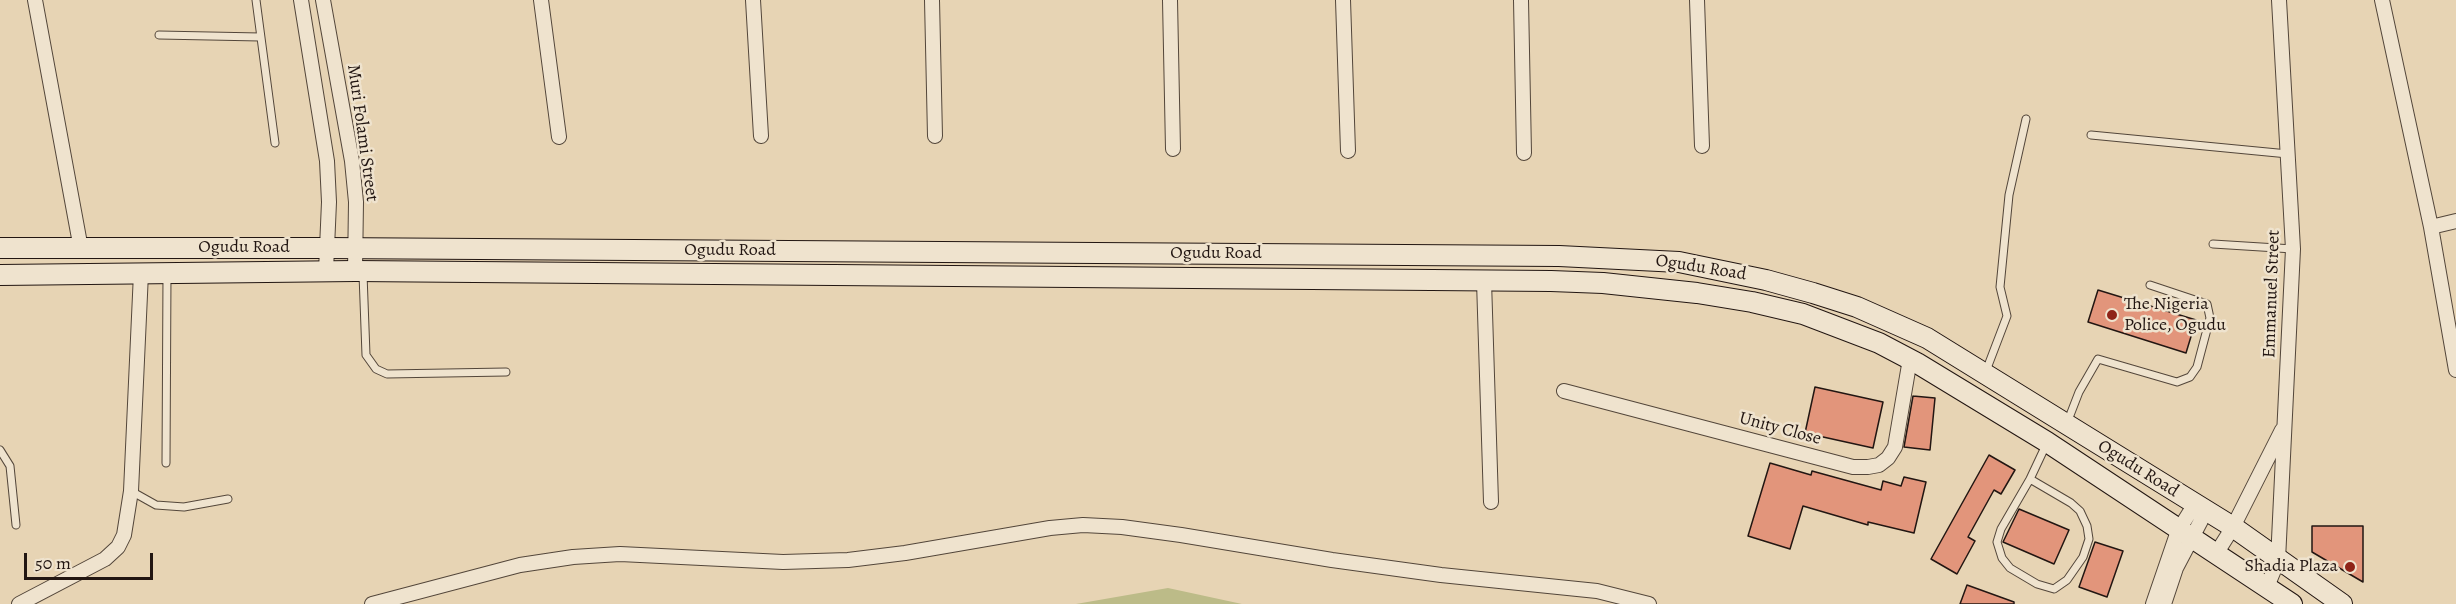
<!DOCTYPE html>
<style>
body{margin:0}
#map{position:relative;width:2456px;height:604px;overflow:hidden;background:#e7d4b4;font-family:Alegreya,serif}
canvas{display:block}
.scale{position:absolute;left:24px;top:553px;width:129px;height:27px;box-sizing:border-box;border:3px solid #221612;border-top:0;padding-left:8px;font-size:18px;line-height:21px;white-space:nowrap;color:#221612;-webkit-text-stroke:4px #efe3ce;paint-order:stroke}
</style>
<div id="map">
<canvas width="2456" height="604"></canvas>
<div class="scale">50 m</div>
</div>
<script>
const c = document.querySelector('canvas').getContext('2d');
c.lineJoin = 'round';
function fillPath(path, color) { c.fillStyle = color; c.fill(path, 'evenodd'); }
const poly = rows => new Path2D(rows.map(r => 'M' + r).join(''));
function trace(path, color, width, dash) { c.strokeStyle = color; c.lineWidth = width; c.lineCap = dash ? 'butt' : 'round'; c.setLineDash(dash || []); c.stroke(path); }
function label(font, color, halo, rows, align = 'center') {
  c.font = font + ' Alegreya,serif'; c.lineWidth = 5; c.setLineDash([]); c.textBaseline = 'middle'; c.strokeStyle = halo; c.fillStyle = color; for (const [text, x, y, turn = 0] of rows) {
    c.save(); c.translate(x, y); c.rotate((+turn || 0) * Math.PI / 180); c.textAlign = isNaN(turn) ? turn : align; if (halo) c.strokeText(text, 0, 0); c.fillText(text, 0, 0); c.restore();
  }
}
const green = poly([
 [1168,588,1242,604,1076,604]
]);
const building = poly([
 [2098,290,2196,320,2186,353,2088,322,2098,290],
 [1815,387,1883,402,1873,448,1805,433,1815,387],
 [1913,396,1935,398,1930,450,1904,447,1913,396],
 [1989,455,2015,470,2001,494,1994,490,1968,537,1975,541,1957,574,1931,559,1989,455],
 [1770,463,1811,475,1812,471,1881,490,1883,481,1901,486,1904,477,1926,482,1914,533,1868,522,1868,525,1803,506,1790,549,1748,536,1770,463],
 [2019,509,2069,530,2054,564,2003,542,2019,509],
 [2312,526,2363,526,2363,582,2312,552,2312,526],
 [2095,542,2123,551,2107,597,2079,587,2095,542],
 [1967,585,2014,602,2014,604,1960,604,1967,585]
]);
const service = poly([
 [256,0,275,143],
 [159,35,260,37],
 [2091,135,2288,154],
 [2213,244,2293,249],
 [363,274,366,355,376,369,387,374,506,372],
 [1986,371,2007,316,2000,287,2009,195,2026,119],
 [2067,423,2079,392,2098,359,2177,382,2190,377,2197,367,2210,318,2207,304,2150,285],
 [0,450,10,466,16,525],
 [166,463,167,275],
 [2030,479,2071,503,2080,511,2087,526,2089,539,2083,557,2067,580,2054,589,2037,584,2010,568,2002,558,1997,542,2001,529,2030,479,2046,445],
 [131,491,156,505,184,507,228,499]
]);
const minor = poly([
 [35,0,81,249],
 [301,0,327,161,329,202,326,271],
 [323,0,352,161,356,202,355,271],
 [541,0,559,137],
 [753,0,761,136],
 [932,0,935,136],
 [1170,0,1173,149],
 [1343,0,1348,151],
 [1521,0,1524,153],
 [1697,0,1702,146],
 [2382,0,2431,227,2456,370],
 [2431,227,2456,221],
 [1484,281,1491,502],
 [1564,391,1853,467,1868,467,1879,465,1888,458,1895,447,1910,359],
 [2216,554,2233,527,2282,430],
 [2267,587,2278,560,2293,249,2279,0],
 [19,604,105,559,118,547,124,535,131,491,141,273],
 [372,604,520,565,573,557,620,554,783,562,848,560,905,553,1050,528,1083,525,1122,527,1181,535,1332,560,1441,575,1597,591,1649,604],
 [2153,604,2178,531,2195,504],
 [2164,604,2176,568,2206,511]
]);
const secondary = poly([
 [0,248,326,248,1559,256,1679,262,1766,280,1813,293,1857,307,1927,338,2233,527,2342,604],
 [0,275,355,271,1551,281,1603,283,1697,293,1752,302,1803,314,1879,343,1917,363,2047,442,2292,604]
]);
const markers = [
 [2112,315,6,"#8f2418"],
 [2350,567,6,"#8f2418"]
];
const streetNames = [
 ["Muri Folami Street",362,133,82],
 ["Ogudu Road",244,248],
 ["Ogudu Road",730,251],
 ["Ogudu Road",1216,254],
 ["Ogudu Road",1701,268,9],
 ["Emmanuel Street",2272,294,-88],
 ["Unity Close",1780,429,15],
 ["Ogudu Road",2138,469,32]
];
const poiNames = [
 ["The Nigeria",2124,305],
 ["Police, Ogudu",2124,326],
 ["Shadia Plaza",2338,567,"right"]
];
fillPath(green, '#bcbb88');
fillPath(building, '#e2957b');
trace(building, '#221612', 1.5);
trace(service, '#53463a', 9);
trace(minor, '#53463a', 16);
trace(secondary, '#221612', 22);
trace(service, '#efe3ce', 7);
trace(minor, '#efe3ce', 14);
trace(secondary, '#efe3ce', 20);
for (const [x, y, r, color] of markers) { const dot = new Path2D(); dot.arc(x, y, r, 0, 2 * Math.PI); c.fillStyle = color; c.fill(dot); trace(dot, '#efe3ce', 2); }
label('18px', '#221612', '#efe3ce', streetNames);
label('18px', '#221612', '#efe3ce', poiNames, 'left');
</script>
